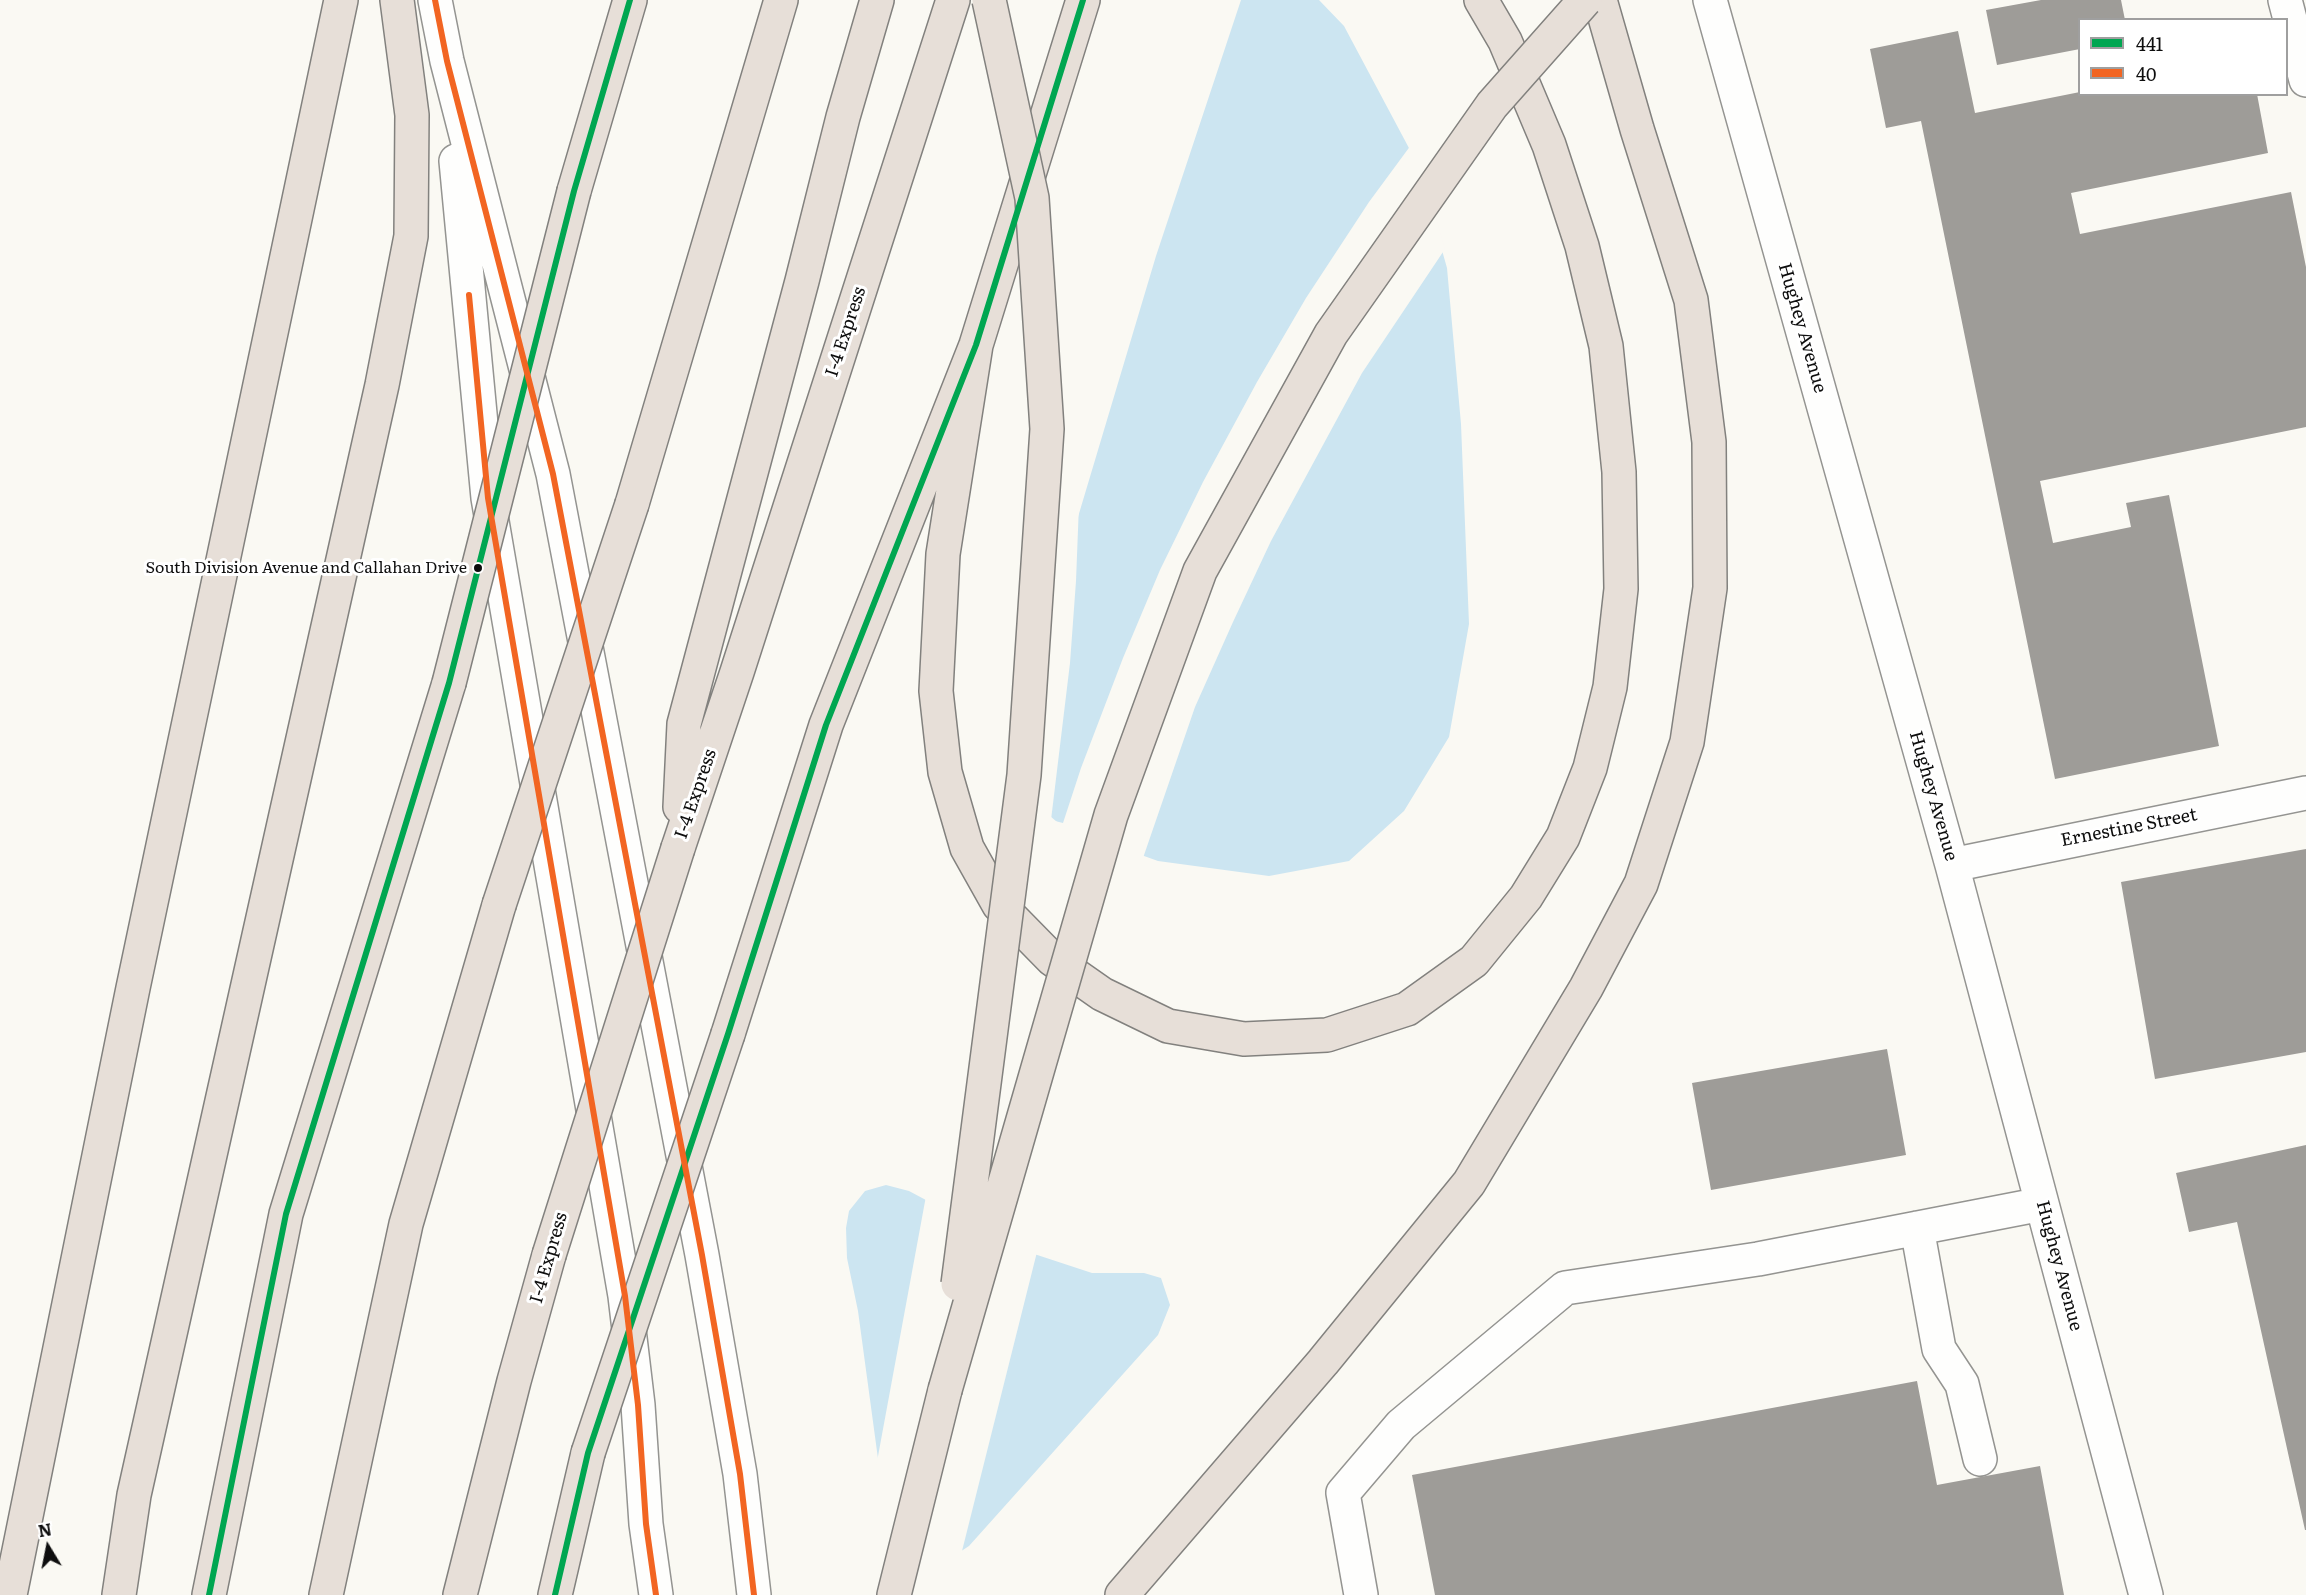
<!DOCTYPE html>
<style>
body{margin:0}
#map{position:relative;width:2306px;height:1595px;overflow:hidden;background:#faf9f3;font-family:Literata,serif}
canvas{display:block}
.legend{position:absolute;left:2078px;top:18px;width:210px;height:78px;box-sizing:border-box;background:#fff;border:2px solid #9f9f9f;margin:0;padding:8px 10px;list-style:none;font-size:18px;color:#0e0e0e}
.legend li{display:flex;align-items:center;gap:12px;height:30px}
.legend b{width:30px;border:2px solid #9f9f9f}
.north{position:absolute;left:18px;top:1517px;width:60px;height:60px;-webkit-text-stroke:4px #fff;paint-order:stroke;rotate:350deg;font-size:16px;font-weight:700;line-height:24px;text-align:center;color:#0e0e0e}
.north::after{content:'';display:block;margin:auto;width:21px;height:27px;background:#0e0e0e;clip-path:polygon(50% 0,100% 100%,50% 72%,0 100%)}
</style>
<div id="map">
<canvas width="2306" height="1595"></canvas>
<ul class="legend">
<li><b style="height:8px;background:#00a651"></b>441</li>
<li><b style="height:8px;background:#f26522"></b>40</li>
</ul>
<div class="north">N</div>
</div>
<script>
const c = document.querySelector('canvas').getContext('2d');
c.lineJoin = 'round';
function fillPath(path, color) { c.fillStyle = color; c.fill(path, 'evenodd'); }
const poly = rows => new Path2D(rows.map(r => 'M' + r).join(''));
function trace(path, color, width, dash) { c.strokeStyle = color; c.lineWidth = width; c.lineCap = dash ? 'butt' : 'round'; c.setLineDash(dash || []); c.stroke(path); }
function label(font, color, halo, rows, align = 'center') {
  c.font = font + ' Literata,serif'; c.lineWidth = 6; c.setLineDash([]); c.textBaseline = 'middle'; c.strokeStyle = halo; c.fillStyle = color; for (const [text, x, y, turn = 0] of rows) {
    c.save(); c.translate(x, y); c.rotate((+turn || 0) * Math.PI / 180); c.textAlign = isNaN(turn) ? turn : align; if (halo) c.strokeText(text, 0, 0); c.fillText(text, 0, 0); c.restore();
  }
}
const water = poly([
 [1241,0,1319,0,1344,26,1418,165,1447,268,1461,424,1469,624,1449,737,1404,811,1349,861,1269,876,1158,861,1063,827,1044,811,1075,527,1156,256],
 [886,1185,909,1191,1016,1248,1092,1273,1144,1273,1161,1278,1170,1305,1158,1335,969,1546,940,1565,884,1503,858,1311,847,1258,846,1228,849,1211,865,1191]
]);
const pier = poly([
 [1411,145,1421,165,1445,249,1362,373,1271,541,1233,622,1195,707,1143,858,1062,830,1042,813,1041,811,1037,770,1044,658,1079,504,1076,581,1070,663,1051,820,1063,823,1081,768,1123,658,1160,570,1203,482,1257,382,1306,298,1369,202],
 [926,1196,1018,1246,1037,1252,961,1555,941,1567,919,1572,893,1547,882,1504,876,1467]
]);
const building = poly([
 [2041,0,2121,0,2125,20,2080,20,2080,49,1997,65,1986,10],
 [1958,31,1975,113,2080,92,2080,94,2257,94,2268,153,2071,193,2080,234,2291,192,2306,267,2306,427,2040,481,2053,543,2131,527,2126,503,2169,495,2219,746,2055,779,1921,121,1886,128,1870,49],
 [2306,849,2306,1052,2155,1079,2121,882],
 [1887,1049,1906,1155,1711,1190,1692,1083],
 [2306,1145,2306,1530,2305,1530,2237,1222,2189,1232,2176,1173],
 [1917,1381,1937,1485,2040,1466,2064,1595,1435,1595,1412,1475]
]);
const minor = poly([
 [435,0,447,61,553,474,702,1255,740,1474,754,1595],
 [1710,0,1952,865,2146,1595],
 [2285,0,2306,80],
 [456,161,488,498,625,1296,638,1405,646,1524,656,1595],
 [1952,865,2306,793],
 [1917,1228,1939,1349,1962,1384,1980,1459],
 [1361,1595,1343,1493,1401,1425,1565,1288,1758,1259,2042,1204]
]);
const highway = poly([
 [574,191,630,0],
 [976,345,943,554,936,691,945,772,967,848,999,905,1052,959,1102,994,1168,1026,1244,1039,1327,1035,1407,1009,1474,961,1526,897,1563,837,1590,768,1610,687,1621,589,1619,472,1606,346,1582,246,1549,145,1505,41,1481,0],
 [632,504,781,0],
 [680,807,684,724,802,281,843,117,877,0],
 [678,848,737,672,953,0],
 [728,1034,826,725,976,345,1083,0],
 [10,1595,133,988,341,0],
 [119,1595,134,1495,382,385,411,236,412,115,397,0],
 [209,1595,286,1214,449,683],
 [326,1595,406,1224,499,905],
 [460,1595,514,1381,549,1255],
 [555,1595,588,1453],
 [894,1595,945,1390],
 [1122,1595,1323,1362,1469,1183,1586,988,1641,884,1687,742,1710,588,1709,442,1691,300,1637,129,1600,0]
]);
const highwayBridge = poly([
 [449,683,574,191],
 [499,905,632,504],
 [549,1255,678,848],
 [958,1284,1024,775,1047,429,1032,198,989,0],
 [945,1390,1111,815,1200,571,1331,334,1492,105,1585,0],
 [588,1453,728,1034]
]);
const bus1 = poly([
 [209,1595,286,1214,449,683,574,191,630,0],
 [555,1595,588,1453,728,1034,826,725,976,345,1083,0]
]);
const bus2 = poly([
 [435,0,447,61,553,474,702,1255,740,1474,754,1595],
 [469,295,488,498,625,1296,638,1405,646,1524,656,1595]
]);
const markers = [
 [478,568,5,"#0e0e0e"]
];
const busNames = [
 ["South Division Avenue and Callahan Drive",467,568]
];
const streetNames = [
 ["Hughey Avenue",1802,328,74],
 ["I-4 Express",846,332,-72],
 ["I-4 Express",696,794,-71],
 ["Hughey Avenue",1933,796,74],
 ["Ernestine Street",2129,828,-11],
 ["I-4 Express",549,1258,-74],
 ["Hughey Avenue",2059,1266,75]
];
fillPath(water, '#cce5f1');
fillPath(pier, '#faf9f3');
fillPath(building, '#9e9c98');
trace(minor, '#949491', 36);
trace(highway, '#82817e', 36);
trace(minor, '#fefefd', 33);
trace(highway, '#e7dfd8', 33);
trace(highwayBridge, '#82817e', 36, []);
trace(highwayBridge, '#e7dfd8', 33);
trace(bus1, '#00a651', 6);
trace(bus2, '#f26522', 6);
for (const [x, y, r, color] of markers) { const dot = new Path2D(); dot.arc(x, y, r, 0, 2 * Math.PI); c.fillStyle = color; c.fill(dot); trace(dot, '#fff', 2); }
label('16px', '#0e0e0e', '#fff', busNames, 'right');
label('18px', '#0e0e0e', '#fff', streetNames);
</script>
